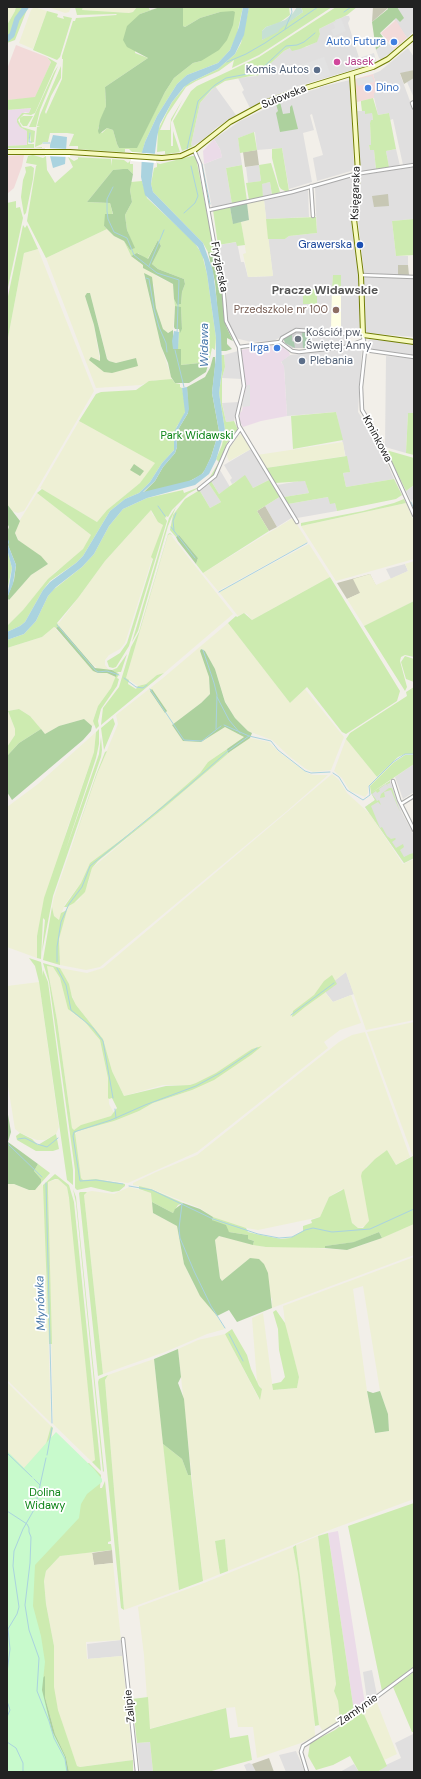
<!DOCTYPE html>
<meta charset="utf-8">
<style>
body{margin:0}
#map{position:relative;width:421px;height:1779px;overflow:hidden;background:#f2efe9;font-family:"DM Sans",sans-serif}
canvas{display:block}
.frame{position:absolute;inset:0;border:8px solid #222;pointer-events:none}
</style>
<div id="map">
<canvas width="421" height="1779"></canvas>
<div class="frame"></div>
</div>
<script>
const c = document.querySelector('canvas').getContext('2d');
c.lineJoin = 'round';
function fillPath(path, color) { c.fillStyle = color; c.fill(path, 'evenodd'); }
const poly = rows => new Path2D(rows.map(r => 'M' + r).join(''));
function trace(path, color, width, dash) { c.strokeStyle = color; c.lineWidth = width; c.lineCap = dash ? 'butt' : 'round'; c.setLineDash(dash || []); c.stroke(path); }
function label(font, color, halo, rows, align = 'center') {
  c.font = font + ' "DM Sans",sans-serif'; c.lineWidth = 3.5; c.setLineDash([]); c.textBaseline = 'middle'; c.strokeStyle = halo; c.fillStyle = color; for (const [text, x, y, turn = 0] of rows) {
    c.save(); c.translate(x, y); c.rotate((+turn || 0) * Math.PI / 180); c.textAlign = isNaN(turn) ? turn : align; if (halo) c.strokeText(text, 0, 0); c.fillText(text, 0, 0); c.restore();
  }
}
const residential = poly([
 [395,7,414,7,414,31,407,38,388,11],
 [345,16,349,16,350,19,348,23,362,67,295,87,250,108,242,92,244,90,238,78,257,76,284,51,290,48,306,47,316,42,320,34,319,29],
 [408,48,414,57,414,70,400,74,414,112,414,164,403,165,393,119,390,120,389,113,378,115,373,93,378,92,373,74,380,71],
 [414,78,414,98,407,82],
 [350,80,354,168,351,171,317,181,313,158,323,155,312,114,310,115,314,130,303,133,312,182,289,189,282,148,257,150,255,132,238,138,242,165,226,168,232,204,212,208,204,164,222,157,220,149,214,139,240,121,292,96,320,88,320,87],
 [215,86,236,115,216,128,204,139,193,146,191,145,200,103],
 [357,111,365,111,372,113,373,120,370,123,371,145,369,145,370,150,374,150,376,169,361,171],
 [396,149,400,166,389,167,386,151],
 [259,165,261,181,248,183,246,167],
 [414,167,414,219,392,221,396,256,408,256,408,265,398,265,398,275,364,273,357,211,361,175],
 [354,176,352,216,358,272,360,331,355,333,341,332,341,275,333,275,331,331,324,331,325,335,348,336,349,348,362,347,358,412,376,438,394,479,346,487,343,473,349,472,336,412,287,416,284,367,281,361,290,355,311,353,312,330,295,328,274,341,251,342,235,338,229,325,227,314,227,287,222,273,218,245,237,242,241,262,244,262,248,277,273,276,268,239,285,239,289,236,317,233,315,187],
 [270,182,272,195,263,197,261,184],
 [308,189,309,217,266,219,264,200],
 [363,276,414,278,414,337,368,333,365,332],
 [369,339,414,344,414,356,383,353,366,349],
 [238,351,242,379,222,378,225,367,224,355],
 [386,356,414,358,414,413,408,413,406,453,385,447],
 [239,402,234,421,226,422,222,403],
 [251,449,269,480,253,488,242,478,232,484,230,480,232,478,224,465],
 [220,470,230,487,219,494,211,481],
 [305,480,309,493,284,497,277,485],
 [209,484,221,502,210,508,200,491],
 [414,485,414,498,411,501,406,491],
 [281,496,293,517,277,527,265,506],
 [328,497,335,503,337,511,297,518,288,504],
 [405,564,408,571,391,579,386,569],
 [414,764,414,792,403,799,395,777],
 [390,781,402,813,414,835,414,858,404,863,365,807,375,800,371,793],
 [346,972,354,994,333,1002,323,989],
 [121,1640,122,1656,88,1659,87,1644],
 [372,1670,377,1695,370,1701,367,1700,363,1672],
 [413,1734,414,1770,412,1772,377,1772,386,1766,386,1765,401,1758,395,1743],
 [150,1742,153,1772,140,1772,137,1743],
 [296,1751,305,1772,286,1772,279,1755],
 [249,1763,252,1764,256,1772,247,1772,244,1765],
 [354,1764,359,1772,340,1772]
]);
const commercial = poly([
 [396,20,407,38,394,49,381,33],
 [16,45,47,57,51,62,35,98,7,100,7,69],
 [373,74,378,92,374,93,374,98,357,102,355,79],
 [24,155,22,166,14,188,7,194,7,156]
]);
const industrial = poly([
 [31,108,29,113,25,112,17,119,20,127,27,131,27,145,7,146,7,110],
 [214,139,220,149,222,157,204,164,203,151],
 [280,345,289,352,290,355,281,362,284,366,287,416,261,421,243,427,240,422,240,413,242,411,246,386,240,350],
 [338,1531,365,1704,354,1712,328,1533]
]);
const education = poly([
 [332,290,341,290,341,332,331,332]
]);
const religious = poly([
 [298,331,311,333,311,348,292,348,285,343,292,332]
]);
const construction = poly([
 [373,7,387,7,388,8,372,22],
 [414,70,414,78,404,84,400,73],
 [257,150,259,165,245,167,243,152],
 [388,194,389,206,374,207,372,196],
 [398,265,408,265,409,275,398,275],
 [265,506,277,527,269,531,257,511],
 [370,574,376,586,347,599,337,583],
 [112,1550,113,1563,94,1565,92,1553],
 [269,1758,274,1772,256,1772,252,1764]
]);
const farmland = poly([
 [7,7,16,7,15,11,7,25],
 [34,7,47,11,33,49,19,43,31,10],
 [48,7,71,7,69,12,65,13],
 [83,7,137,7,133,12,129,13,82,10],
 [264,200,273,276,248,277,243,254,246,253,241,222,249,220,247,203],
 [107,229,114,236,124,241,131,256,158,277,173,284,175,306,173,330,167,333,163,329,156,308,154,285,144,274,161,346,172,379,170,380,155,380,141,385,96,388,46,258],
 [90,293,107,358,109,361,116,363,136,358,104,372,91,357,100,361,94,325,85,296],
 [38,249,94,391,24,511,18,513,11,511,7,504,7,343,24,253],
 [79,421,156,463,140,483,107,510,97,522,40,488],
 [241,434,251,449,229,461,227,456,229,449,238,436],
 [343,442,345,456,266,468,257,455],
 [37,493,91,535,89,542,83,549,74,559,55,572,23,610,7,626,7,602,31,575,48,564,20,543,15,533,18,523],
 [406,503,414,521,414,559,336,581,301,526],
 [151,510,152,514,163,525,125,643,120,649,109,655,105,660,105,665,109,670,99,670,90,662,57,623,59,623,78,598,105,561],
 [293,518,308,542,218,591,203,573],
 [170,534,233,614,164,673,157,675,146,684,138,686,126,678,168,535],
 [309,544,330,577,252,620,247,614,244,613,238,616,219,592],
 [414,561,414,601,364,626,347,599,360,593,353,579,370,574,376,585,408,571,405,564],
 [228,623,290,703,305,689,344,737,331,770,313,772,306,769,289,756,272,740,248,731,235,718,225,701,215,669,205,651,201,649,200,651,209,677,210,694,201,703,172,725,183,741,201,742,225,727,244,737,208,762,200,773,137,828,90,863,81,883,65,904,59,920,54,916,52,907,54,897,97,774,118,724,116,715,163,678],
 [54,627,93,671,98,673,107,673,116,677,111,688,98,706,93,721,95,725,92,726,84,719,59,726,45,734,30,716,19,709,8,711,15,729,15,735,7,747,7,648,42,637],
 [96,732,94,752,67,829,37,936,37,958,7,947,7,807,38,784],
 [250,738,269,742,279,752,307,773,313,775,328,775,287,811,100,967,86,970,60,965,59,939,67,907,79,900,88,883,92,868,231,751],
 [346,739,377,777,368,787,368,793,365,797,350,791,342,778,334,771],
 [332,774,339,780,347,793,370,814,403,864,414,859,414,1020,366,1030,346,972,323,990,333,1002,351,995,361,1023,340,1030,324,1042,328,1048,197,1152,128,1183,96,1179,83,1180,81,1178,74,1136,78,1131,114,1121,139,1111,153,1103,192,1090,196,1083,190,1085,163,1085,124,1096,112,1071,103,1039,76,1005,60,968,87,973,103,968],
 [47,966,53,967,60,978,71,1012,85,1022,100,1040,108,1078,109,1104,114,1113,111,1116,86,1124,74,1130,72,1128,57,1020],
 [39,982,59,1127,56,1134,45,1140,37,1140,20,1133,15,1129,14,1123,7,1080,7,986],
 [414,1022,414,1159,367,1032],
 [365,1032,410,1157,396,1165,387,1150,366,1167,369,1222,366,1226,358,1228,352,1223,342,1189,329,1197,320,1217,258,1230,241,1227,213,1217,200,1208,152,1189,133,1185,133,1183,156,1172,197,1155,339,1042,352,1035],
 [58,1179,67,1187,72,1215,95,1460,92,1462,53,1424,48,1190,48,1182],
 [41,1183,44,1189,51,1423,7,1380,7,1184,14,1184,29,1190,38,1187],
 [129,1187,152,1193,153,1213,177,1226,184,1264,196,1289,217,1316,225,1329,207,1334,165,1352,103,1374,84,1195,87,1192,92,1191,114,1194],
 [414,1224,414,1255,272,1308,272,1299,250,1258,222,1281,220,1278,215,1240,219,1236,266,1247,286,1246,347,1250,371,1242],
 [414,1257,414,1499,335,1528,228,1571,225,1539,215,1541,220,1574,203,1581,178,1349,198,1340,225,1334,259,1399,262,1389,257,1382,252,1318,263,1313,273,1390,297,1388,299,1377,286,1330,283,1306],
 [363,1286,380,1391,388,1414,389,1431,375,1433,367,1391,353,1289],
 [154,1359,179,1590,124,1610,105,1380,108,1375],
 [7,1382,51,1426,36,1480,7,1452],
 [318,1536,336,1684,334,1691,338,1701,340,1720,323,1731,319,1725,315,1696,296,1545],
 [293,1547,298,1574,314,1713,315,1736,301,1743,257,1758,253,1727,238,1727,235,1707,226,1708,149,1729,144,1655,138,1607,204,1583],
 [92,1552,94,1565,113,1563,121,1640,86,1642,87,1659,122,1656,133,1760,80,1767,77,1766,63,1728,54,1696,54,1646,46,1604,44,1581,46,1571,60,1556],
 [376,1700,397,1754,384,1760,362,1710]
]);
const grass = poly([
 [16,7,28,7,15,40,7,43,7,25,15,11],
 [75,7,83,7,82,10,129,13,133,12,137,7,148,7,150,10,160,7,140,14,135,53,148,58,105,87,106,106,98,129,102,133,107,128,113,130,117,144,119,148,136,148,165,92,174,78,193,63,201,61,220,12,200,18,185,27,183,26,183,7,243,7,237,34,230,50,218,63,187,75,177,84,157,116,145,142,142,153,132,152,129,149,125,149,125,152,122,152,74,149,78,149,78,146,69,146,74,134,67,133,50,133,48,142,43,142,42,144,35,147,37,127,40,127,37,126,40,115,61,66,61,78,51,96,45,112,46,114,62,79,63,59,62,59,62,56,73,21,75,21,76,18,117,15,116,14,77,15],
 [249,7,289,7,290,15,279,23,266,27,262,31,262,40,303,12,301,7,332,7,259,55,232,68,234,60,219,71,196,81,186,87,167,115,160,130,170,130,171,119,183,99,171,122,171,146,173,146,173,131,180,152,168,154,165,154,165,151,157,152,158,130,172,102,187,84,218,69,235,54,241,43],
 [336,7,357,7,347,15,319,29,320,34,317,42,300,49,292,51,290,48,284,51,257,76,256,75,225,81,212,89,200,103,191,145,193,146,182,151,173,121,191,91,197,86,259,57],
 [47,11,58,14,57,17,64,19,63,16,72,18,60,57,57,60,33,50],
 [47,57,57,63,35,113,31,115,24,114,18,120,22,127,35,131,34,142,31,143,30,132,28,144,34,144,34,148,42,147,42,148,7,148,7,146,27,145,27,131,20,127,17,122,17,119,22,113,29,113,31,108,7,110,7,100,35,97,51,62],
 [58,66,40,110,36,127,29,127,54,72],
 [373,98,378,115,389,113,396,149,386,151,389,167,376,169,374,150,370,150,369,145,371,145,370,123,371,120,373,120,372,113,365,114,365,111,362,111,361,103,361,101],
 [23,116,33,116,27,126,23,126,20,122,20,118],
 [254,132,257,150,240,153,238,138],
 [282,148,289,191,287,192,281,189,279,186,272,158,272,149],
 [33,155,43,158,46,156,47,170,55,183,73,167,68,157,74,161,78,159,78,157,74,157,111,159,111,166,112,159,124,160,128,163,130,161,130,164,133,164,133,174,128,169,113,170,87,202,110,203,113,215,104,226,107,229,46,258,27,221,36,166,37,165,26,163,28,156],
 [192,156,196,156,198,163,197,163,215,253,208,252,203,243,157,196,153,192,151,184,154,168,157,167,157,163,160,164],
 [271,163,280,192,272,195,270,182,262,184,263,197,249,200,246,183,261,181,259,165],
 [242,165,247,201,232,204,226,168],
 [31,166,34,168,33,179,26,213,24,215,21,197,23,180,26,172,25,167],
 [142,181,147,198,194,242,202,254,207,274,216,338,215,350,212,348,209,362,181,365,181,349,178,349,178,345,179,332,182,329,181,308,175,306,174,299,177,305,181,304,182,292,185,284,184,279,158,269,152,264,161,246,158,240,147,260,138,253,131,256,124,241,130,250,134,248,127,230,125,215,132,202,130,190,131,182],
 [16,201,16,208,20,207,23,218,7,292,8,258,7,258,7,203],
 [230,207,233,223,241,222,245,245,237,246,236,242,218,245,213,210],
 [316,217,317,233,289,236,285,239,268,239,266,219],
 [414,219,414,255,396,256,392,221],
 [23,225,25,228,27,225,38,249,24,253,7,343,7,301],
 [333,275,341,275,341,290,332,290],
 [303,289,317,289,317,304,303,304],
 [221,355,224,355,225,367,222,378,222,404,226,422,234,421,238,430,227,443,214,475,208,480,219,462,216,459,222,445,225,430,219,393,222,371],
 [172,379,175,383,180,384,180,387,182,388,186,409,183,417,177,426,174,435,174,450,162,463,150,482,139,493,125,499,110,511,83,556,76,563,50,581,43,590,25,622,20,626,7,632,7,626,23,610,48,579,83,549,91,535,37,493,42,489,97,522,107,510,140,483,155,463,79,421,96,394,101,392,136,390,149,381],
 [336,412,343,440,293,449,291,416],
 [408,413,414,413,414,455,406,453],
 [386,450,414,458,414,485,406,491],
 [347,456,350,472,343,473,346,487,394,479,402,495,396,499,337,511,335,503,330,504,328,497,288,504,284,497,309,493,305,481,275,483,266,468],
 [245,475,253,488,269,480,281,496,257,511,269,531,203,573,196,564,198,558,179,535,176,537,170,530,173,515,185,499,198,491,200,491,210,508,221,502,209,484,211,481,219,494],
 [202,486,188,494,172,510,168,517,166,516,167,519,166,517,165,518,167,521,129,646,116,667,113,668,109,667,107,661,120,653,127,643,153,559,151,557,163,525,158,522,151,510,105,561,78,598,57,623,59,626,56,628,54,627,42,637,7,648,7,640,24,634,36,621,48,596,53,590,82,567,94,554,109,526,123,509,147,498,183,490,184,493],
 [404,499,406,503,301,526,301,523,363,511,394,503],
 [176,507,168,526,138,631,132,642,169,518],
 [170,533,173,536,170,534,168,535,126,678,129,680,128,684,136,689,138,686,146,684,157,675,164,673,101,725,103,708,119,687,131,647,139,632,168,534],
 [7,549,12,568,7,591],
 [330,577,400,691,397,701,346,734,342,732,307,687,290,703,228,623,236,616,237,617,244,613,252,620],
 [414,601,414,657,405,655,401,657,400,661,407,687,405,691,364,626],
 [127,654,121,672,117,672,119,674,117,678,119,679,117,686,101,709,98,721,99,726,96,729,93,721,98,706,111,688,117,673,112,670,117,668],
 [405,656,414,659,414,682,406,679,401,662],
 [414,687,414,754,405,754,398,757,377,777,346,739,350,733,407,696,406,692],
 [19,709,30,716,41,729,19,743,7,756,7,747,15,735,15,729,8,711],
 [113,718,115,724,104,750,101,728],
 [99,729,99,744,96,758,65,852,99,754,101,737,102,750,101,757,53,896,42,952,45,920,43,918,41,959,37,958,37,936,44,898,94,752,96,732],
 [227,749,228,753,231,751,164,808,98,861,92,868,85,892,74,903,67,907,64,907,81,883,90,863,137,828,200,773,208,762],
 [107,751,97,774,70,852,96,775,105,752],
 [405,755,414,755,414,764,371,793,370,786,393,763],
 [390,781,390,785,390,783,387,784,388,786,386,784,379,789,380,791,377,793,376,791,372,794,375,798,377,797,375,798,377,801,379,800,381,805,378,802,371,806,380,828,382,827,387,836,391,839,395,838,396,839,392,842,396,848,403,844,404,847,400,850,404,857,410,854,406,848,410,854,414,853,414,858,404,863,365,807,375,800,371,793],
 [389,788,392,788,400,812,391,790,384,792,385,797,380,798,381,794],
 [52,907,54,916,59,920,61,913,67,910,59,939,60,965,43,960],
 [29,958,41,962,43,976,43,970,48,982,73,1170,73,1185,67,1180,39,982,35,966],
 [43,963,60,968,69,984,72,997,76,1005,103,1039,112,1071,124,1096,166,1086,190,1085,196,1083,216,1073,252,1049,262,1046,251,1055,214,1080,192,1090,153,1103,139,1111,114,1121,78,1131,75,1133,81,1178,83,1180,96,1179,125,1184,125,1186,119,1191,112,1192,91,1187,77,1190,75,1188,75,1170,49,982],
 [47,966,53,967,60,978,68,1009,85,1022,100,1040,108,1078,108,1098,109,1099,112,1098,117,1108,111,1116,81,1125,74,1130,72,1128,57,1020],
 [332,975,337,984,305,1007,294,1016,292,1017,293,1011,314,995,324,981],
 [20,1133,32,1139,38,1145,56,1134,59,1149,53,1151,36,1151,17,1140,16,1136],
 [387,1150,396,1165,413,1156,414,1224,382,1238,379,1232,355,1242,325,1246,325,1248,266,1247,253,1245,254,1241,248,1239,248,1235,229,1232,212,1220,213,1217,246,1228,248,1232,256,1234,281,1239,290,1238,303,1231,303,1226,312,1223,311,1220,320,1217,329,1197,344,1189,352,1223,358,1228,363,1228,369,1221,361,1176,362,1172,375,1159],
 [38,1164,50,1173,41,1183,41,1179,34,1171],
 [55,1174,69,1185,74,1202,101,1471,92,1462,95,1460,69,1198,67,1187,58,1179,55,1179,48,1182,48,1190,52,1344,49,1344,43,1185],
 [139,1186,151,1189,183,1203,178,1205,173,1213,152,1202,151,1193,139,1189],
 [73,1189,76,1197,104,1471,103,1472,76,1203],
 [80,1192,87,1192,84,1195,103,1374,98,1376,79,1193],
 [276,1310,285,1323,299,1377,297,1388,273,1390,272,1384,281,1382,285,1377,279,1350,278,1329,273,1312],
 [232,1329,247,1355,251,1369,259,1386,262,1389,260,1400,225,1334],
 [108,1375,105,1380,124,1610,121,1608,98,1382,99,1379],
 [51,1426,53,1428,44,1475,89,1463,101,1475,100,1488,102,1488,105,1481,111,1541,108,1542,108,1544,111,1544,112,1550,60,1556,46,1571,44,1581,46,1604,54,1646,54,1687,58,1710,77,1766,80,1767,133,1760,133,1772,69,1772,66,1757,55,1734,45,1697,45,1677,25,1691,7,1583,7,1452,36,1480],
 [163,1444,182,1459,188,1475,191,1475,203,1581,179,1590],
 [414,1503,414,1667,382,1691,348,1526],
 [328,1533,354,1712,340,1720,338,1701,334,1691,336,1684,318,1536],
 [225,1539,228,1571,220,1574,215,1541],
 [296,1545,319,1725,315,1726,298,1574,293,1547],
 [414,1672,414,1732,412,1732,393,1687],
 [148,1697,150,1729,226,1708,230,1738,248,1735,252,1760,208,1772,153,1772,150,1742,137,1743,132,1699],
 [362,1710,387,1766,377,1772,359,1772,350,1756,333,1765,316,1770,308,1756,310,1743,335,1730]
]);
const forest = poly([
 [160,7,183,7,183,26,185,27,200,18,220,12,233,11,235,12,233,25,227,40,219,50,201,61,193,63,174,78,165,92,137,148,119,148,117,144,113,130,107,128,99,134,98,131,100,120,106,106,105,87,148,58,127,47,123,40,127,26,140,14],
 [387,7,397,7,404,18,400,22,396,18,380,33,386,41,376,50,372,22,388,9],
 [280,102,283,114,290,113,290,107,292,105,298,129,280,132,276,113,278,111,276,104],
 [123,169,128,169,133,174,130,190,132,202,125,215,127,230,135,248,130,250,124,241,114,236,104,226,105,214,113,214,110,203,87,202,113,170],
 [158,240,161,246,152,264,158,269,184,279,185,284,182,292,181,304,177,305,174,299,173,284,143,268,143,265,131,256,137,253,148,259],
 [208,252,215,253,221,280,226,326,233,341,227,338,227,344,232,349,226,351,221,351,215,282],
 [144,273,152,277,156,308,163,329,168,333,173,330,173,349,181,349,181,365,209,362,206,372,189,383,175,383,171,377,168,363,161,346],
 [87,293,90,293,107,359,109,361,116,363,136,358,138,366,112,373,104,372,89,360,91,357,100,361,100,356,94,325,85,296],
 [175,306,181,307,182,329,180,333,179,329,175,329,174,327],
 [213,357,215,357,215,367,212,393,219,431,211,457,205,470,201,475,186,483,143,493,155,481,163,467,175,453,177,447,176,433,188,413,187,387,205,377,210,368],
 [134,464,144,471,140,476,130,470],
 [7,504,20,521,15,533,18,540,41,556,48,564,31,575,9,600,7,598,14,580,16,565,8,545,7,532,9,527,7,523],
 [179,535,198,558,196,564,178,541,176,537],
 [59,626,95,668,112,670,117,673,116,677,107,673,98,673,93,671,56,628],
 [201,649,205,651,215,669,225,702,235,718,248,731,252,733,250,738,228,753,227,749,244,737,225,727,201,742,183,741,172,725,201,703,210,694,209,677,200,651],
 [152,689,167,711,165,713,150,691],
 [84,719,92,726,91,731,83,740,12,800,7,792,7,756,19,743,41,729,45,734,59,726],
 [7,1109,11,1132,8,1142,38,1164,34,1171,41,1179,41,1183,35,1190,29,1190,14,1184,7,1184],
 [152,1202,173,1213,175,1209,183,1203,200,1209,213,1217,212,1220,226,1225,229,1232,248,1235,248,1239,254,1241,253,1245,219,1236,215,1240,220,1278,222,1281,250,1258,259,1259,264,1264,268,1273,272,1308,237,1322,229,1310,217,1316,200,1296,184,1264,177,1226,153,1213],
 [379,1232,382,1238,347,1250,325,1248,325,1246,354,1242],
 [178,1349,181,1377,178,1383,184,1399,191,1475,188,1475,182,1459,163,1444,154,1359],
 [367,1391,373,1393,380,1391,388,1414,389,1431,375,1433],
 [45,1676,45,1697,55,1734,66,1757,69,1772,51,1772,25,1691]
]);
const wetland = poly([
 [297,7,301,7,303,12,280,29,278,32,262,40,262,31,266,27,285,20,293,13]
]);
const cemetery = poly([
 [247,203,249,220,233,224,230,207],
 [302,332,311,333,311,348,303,348],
 [292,334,292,341,294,342,295,348,285,343,283,338]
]);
const park = poly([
 [56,1432,94,1469,102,1479,102,1482,87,1494,81,1504,79,1518,35,1565,33,1606,41,1636,45,1662,42,1690,52,1731,65,1757,67,1772,7,1772,7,1451,24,1468]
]);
const parking = poly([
 [341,18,346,31,334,36,331,30,335,28,333,23,336,22,335,20],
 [386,41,395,50,381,59,379,58,376,50],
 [374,53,376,61,362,67,359,58],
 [324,57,331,75,311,81,301,65],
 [372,76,374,82,358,86,356,79],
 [247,385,250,385,250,406,243,407,242,405]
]);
const water = poly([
 [243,7,249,7,244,35,235,54,218,69,191,82,184,87,172,102,160,124,157,137,151,184,153,192,157,196,203,243,213,271,221,334,222,370,219,393,225,430,216,460,209,474,195,485,147,498,123,509,109,526,94,554,82,567,56,587,48,596,36,621,24,634,7,640,7,632,20,626,25,622,43,590,50,582,76,563,83,556,110,511,125,499,139,493,150,482,162,463,174,450,174,432,185,412,182,388,187,387,189,409,188,413,176,433,177,447,175,453,163,467,155,481,143,492,192,480,203,473,211,457,219,431,212,393,216,355,216,338,207,274,204,260,198,247,145,195,141,177,142,152,145,142,157,116,177,84,187,75,218,63,230,50,239,27],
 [53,135,67,137,65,164,53,168,50,156,50,145],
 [174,331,179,332,178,349,173,349,172,341],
 [7,537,9,542,8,545,16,565,13,584,7,598,12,568,7,549]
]);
const pier = poly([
 [45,148,70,149,70,157,45,156],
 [131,152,157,154,156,163,131,161]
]);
const stream = poly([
 [344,12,351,7],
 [285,29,292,12,291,7],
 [227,62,246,54,265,43,318,7],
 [30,133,29,142,31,142],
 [43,143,50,143],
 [187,149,198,101,215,85,226,78,258,72,286,46,297,45,304,42,315,33],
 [202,164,210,204],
 [113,187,107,199,107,211,108,219,114,232,127,238,134,255,157,273,179,280,177,333],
 [184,213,195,203,198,196,191,166],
 [149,266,164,230],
 [146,278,149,279,154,309,159,327,166,343,167,352],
 [175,350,184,387],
 [411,502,414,509],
 [158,506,165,516],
 [171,527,195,558],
 [174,530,173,521,176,513],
 [219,592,307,543],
 [57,625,95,670,98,672,107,671,119,675],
 [203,650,214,683,217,695,216,729],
 [124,678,136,687,143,688,147,685],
 [150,689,184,740,202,741,221,726],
 [217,697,229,720,240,733],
 [224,725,249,736,271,741,278,750,305,771,311,773,330,772],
 [333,773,339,777,347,790,363,800,370,795,369,786,393,762,405,754,414,754],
 [57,962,57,947,61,922,69,904,82,887,90,866,187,787,228,751,249,736],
 [57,968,66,985,71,1010,93,1028,103,1041,113,1098],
 [291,1015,334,983],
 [115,1109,116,1118],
 [18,1139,25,1138,37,1144,47,1147,58,1138],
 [7,1141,8,1143],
 [9,1145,42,1177],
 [46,1183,52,1423],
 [123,1184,96,1180,80,1181,73,1136,74,1132,111,1120,145,1105,196,1086,220,1073,257,1048],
 [129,1186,152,1190,213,1219,258,1234,279,1238,292,1237,305,1230,313,1228,332,1232,370,1229,414,1209],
 [182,1204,179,1228,180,1238,194,1271,211,1306,225,1328],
 [229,1334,243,1361],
 [7,1453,32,1477],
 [47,1455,52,1428],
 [34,1479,40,1485],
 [7,1511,27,1524,29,1528,29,1532,31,1537,30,1563,25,1605,29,1630,39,1658,37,1691,49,1721,54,1738,65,1759,67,1772],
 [7,1673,10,1649,8,1629,17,1614,19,1607,13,1566,14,1551,23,1529,35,1508,46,1458],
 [7,1701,10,1710,7,1717],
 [7,1742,16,1748,23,1763,23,1772]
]);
const river = poly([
 [7,39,12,35,17,19,26,7]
]);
const street = poly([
 [414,102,412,103,414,108],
 [194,150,200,164,218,265,223,283,226,321,239,347,244,386,237,416,239,426,297,522],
 [311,186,313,216],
 [209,210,292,192,355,174,414,165],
 [361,275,414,277],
 [280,342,282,338,296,330,363,335,365,350,361,387,362,410,380,440,414,515],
 [239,347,280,342,292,351,299,352,345,347,364,340],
 [365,350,414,357],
 [199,489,215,476,228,446,240,429],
 [393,781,399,800,414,830],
 [401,804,414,796],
 [123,1639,137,1772],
 [307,1772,301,1752,303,1746,355,1713,414,1669]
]);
const secondary = poly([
 [352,75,358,173,354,219,361,275,363,335,414,342],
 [7,152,70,152,162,158,181,156,196,149,230,122,267,102,299,90,373,67,388,59,414,37]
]);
const markers = [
 [394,42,4,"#3f7fe0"],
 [337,62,4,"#d1479c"],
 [317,70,4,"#5c6f8a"],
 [368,88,4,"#3f7fe0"],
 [360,245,4,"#1a4fb4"],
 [336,310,4,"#8d6e63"],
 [298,339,4,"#6b7280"],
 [277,348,4,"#3f7fe0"],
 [302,361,4,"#5c6f8a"]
];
const shopNames = [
 ["Auto Futura",386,42],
 ["Dino",376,88,"left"],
 ["Irga",269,348]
];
const hotelNames = [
 ["Jasek",345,62]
];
const serviceNames = [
 ["Komis Autos",309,70],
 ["Plebania",310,361,"left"]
];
const streetNames = [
 ["Sułowska",284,97,-22],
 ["Księgarska",356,193,-88],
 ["Fryzjerska",219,267,79],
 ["Kminkowa",377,439,62],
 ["Zalipie",130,1706,-96],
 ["Zamłynie",358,1710,-35]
];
const transitNames = [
 ["Grawerska",352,245]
];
const educationNames = [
 ["Przedszkole nr 100",328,310]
];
const worshipNames = [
 ["Kościół pw.",306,333],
 ["Świętej Anny",306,346]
];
const parkNames = [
 ["Park Widawski",197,436],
 ["Dolina",45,1493],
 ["Widawy",45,1506]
];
const neighbourhoodNames = [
 ["Pracze Widawskie",325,291]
];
const waterNames = [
 ["Widawa",205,345,-90],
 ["Młynówka",41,1303,-92]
];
fillPath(residential, '#e0dfdf');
fillPath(commercial, '#f2dad9');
fillPath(industrial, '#ebdbe8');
fillPath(education, '#ffffe5');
fillPath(religious, '#d0d0d0');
fillPath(construction, '#c7c7b4');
fillPath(farmland, '#eef0d5');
fillPath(grass, '#cdebb0');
fillPath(forest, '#add19e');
fillPath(wetland, '#c6e0d4');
fillPath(cemetery, '#aacbaf');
fillPath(park, '#c8facc');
fillPath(parking, '#e2e2e2');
fillPath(water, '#aad3df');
fillPath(pier, '#fff');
trace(stream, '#aad3df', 1);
trace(river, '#aad3df', 5.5);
trace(street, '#a9a9a9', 4.5);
trace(secondary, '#707d05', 6);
trace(street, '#fff', 2.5);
trace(secondary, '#f7fabf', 4);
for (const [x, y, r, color] of markers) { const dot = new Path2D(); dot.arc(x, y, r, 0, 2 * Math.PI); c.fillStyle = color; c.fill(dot); trace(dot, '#fff', 1.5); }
label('11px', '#366cbe', '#fff', shopNames, 'right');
label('11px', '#b23c85', '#fff', hotelNames, 'left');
label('11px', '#4e5e75', '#fff', serviceNames, 'right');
label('11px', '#222', '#fff', streetNames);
label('11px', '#164399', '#fff', transitNames, 'right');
label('11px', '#785e54', '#fff', educationNames, 'right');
label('11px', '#5b616d', '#fff', worshipNames, 'left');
label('11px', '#0c8416', '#fff', parkNames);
label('bold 12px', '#555', '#fff', neighbourhoodNames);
label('italic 12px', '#4a7aab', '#fff', waterNames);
</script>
